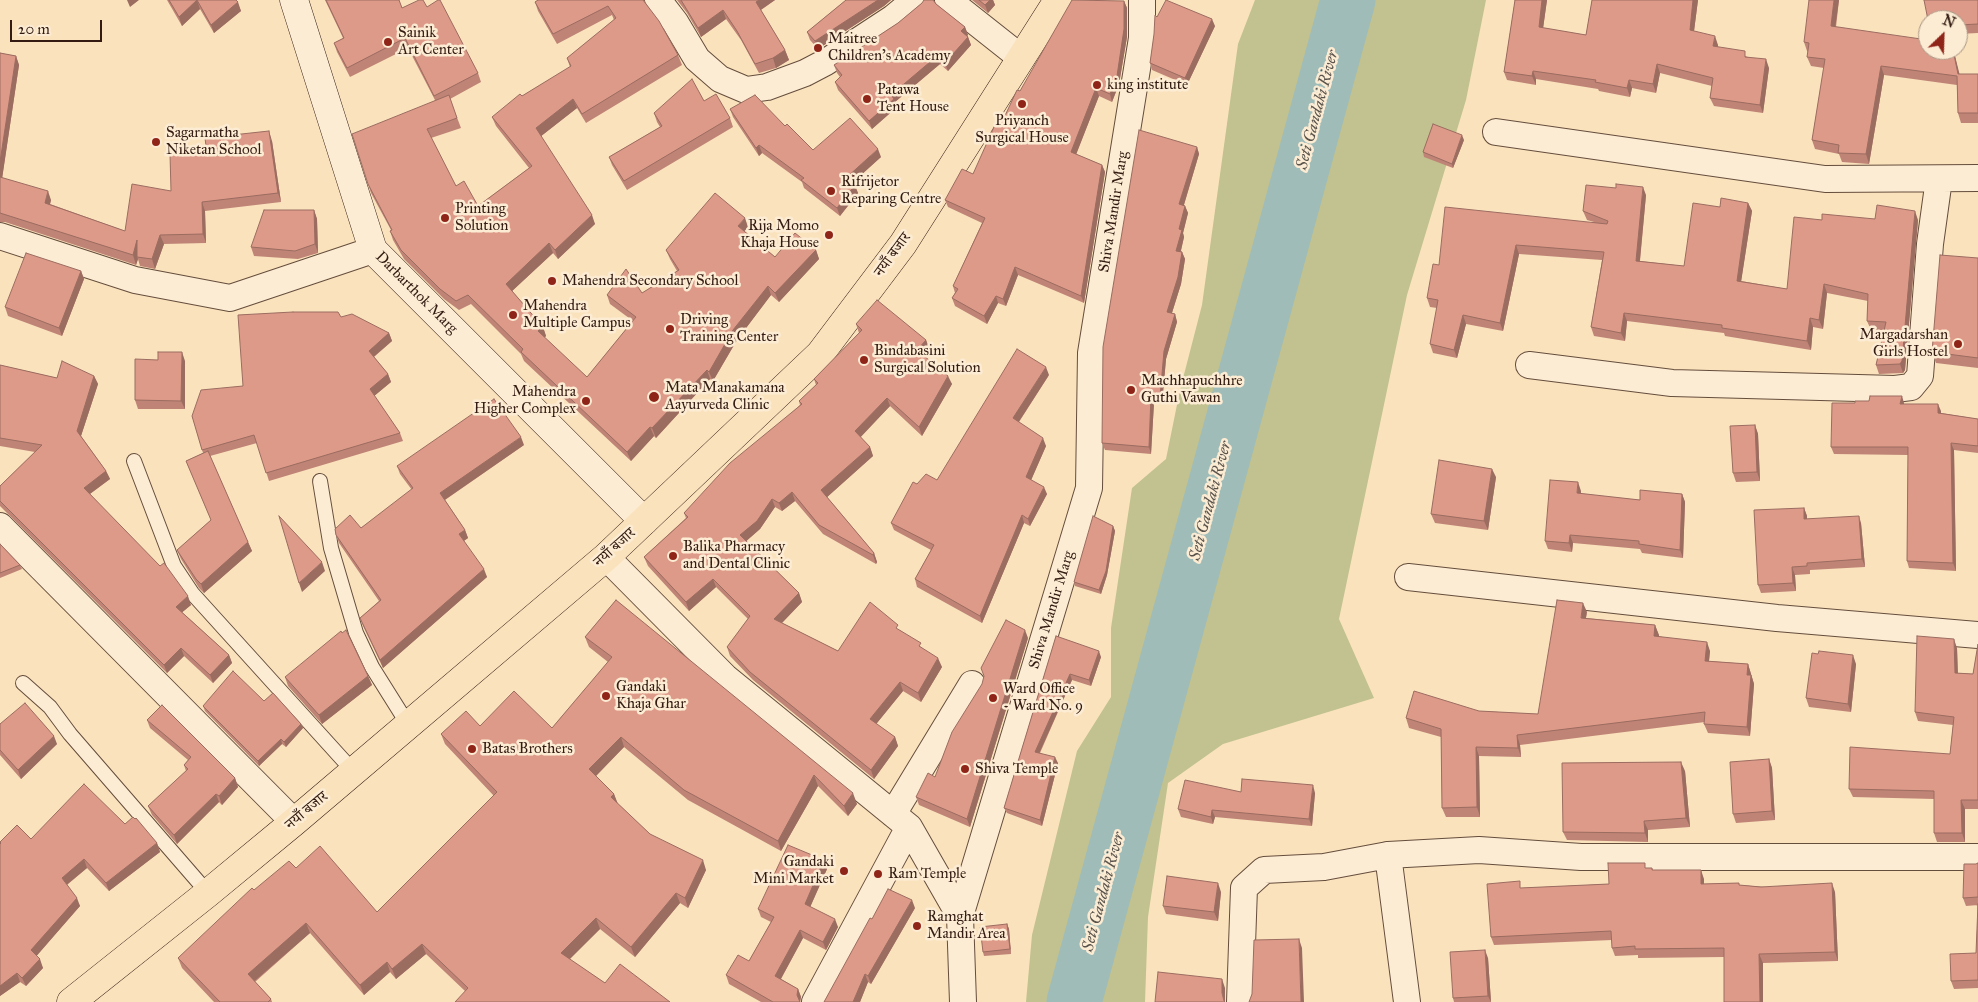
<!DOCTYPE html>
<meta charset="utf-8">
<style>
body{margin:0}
#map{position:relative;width:1978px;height:1002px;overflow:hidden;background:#fae2bd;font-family:"IM FELL Great Primer",serif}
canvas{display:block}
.north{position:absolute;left:1918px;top:10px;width:50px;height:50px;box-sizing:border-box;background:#fcecd4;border:1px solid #ac9886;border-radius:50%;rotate:24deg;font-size:14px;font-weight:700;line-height:20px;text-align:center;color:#331b11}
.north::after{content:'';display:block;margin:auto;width:18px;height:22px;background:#8f2418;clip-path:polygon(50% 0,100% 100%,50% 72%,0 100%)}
.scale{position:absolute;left:10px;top:20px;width:92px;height:22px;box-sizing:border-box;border:2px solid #331b11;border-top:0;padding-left:6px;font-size:15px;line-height:18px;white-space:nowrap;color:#331b11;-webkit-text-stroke:4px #fcecd4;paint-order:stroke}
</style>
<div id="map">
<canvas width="1978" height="1002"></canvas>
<div class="north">N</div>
<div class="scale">20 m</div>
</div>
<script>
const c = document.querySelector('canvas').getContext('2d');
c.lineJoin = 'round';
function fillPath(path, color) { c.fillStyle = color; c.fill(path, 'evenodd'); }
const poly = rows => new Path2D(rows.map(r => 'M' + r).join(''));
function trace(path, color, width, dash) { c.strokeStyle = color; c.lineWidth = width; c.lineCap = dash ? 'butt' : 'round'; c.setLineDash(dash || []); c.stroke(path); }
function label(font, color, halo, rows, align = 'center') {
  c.font = font + ' "IM FELL Great Primer","Noto Serif Devanagari",serif'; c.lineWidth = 5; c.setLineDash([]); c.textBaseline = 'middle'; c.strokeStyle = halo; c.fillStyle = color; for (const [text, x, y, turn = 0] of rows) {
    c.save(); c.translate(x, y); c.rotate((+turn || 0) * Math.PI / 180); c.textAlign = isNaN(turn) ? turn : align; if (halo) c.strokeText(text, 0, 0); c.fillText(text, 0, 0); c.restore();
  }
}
const green = poly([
 [1255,0,1486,0,1466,100,1407,295,1339,619,1374,698,1223,744,1168,783,1148,917,1145,1002,1026,1002,1032,935,1077,751,1111,697,1111,628,1132,488,1166,459,1180,390,1202,305,1238,44]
]);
const river = poly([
 [1074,1002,1348,0]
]);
const service = poly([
 [134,461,174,566,192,593,354,772],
 [320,481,331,548,356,633,372,667,409,726],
 [23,683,50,707,70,734,208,893]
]);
const minor = poly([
 [658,0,675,22,697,59,720,79,746,90,767,87,805,73,826,62,893,18,915,0],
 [948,0,1020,57],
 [1496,132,1825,179,1978,178],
 [0,236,135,280,230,298,373,250],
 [1529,365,1672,383,1895,389,1911,387,1920,376,1930,244,1939,179],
 [0,526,294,822],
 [606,557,725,677,909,827,960,916,1089,488,1091,353,1142,38,1142,0],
 [1408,577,1777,618,1978,635],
 [893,814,972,684],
 [1388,855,1407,1002],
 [960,916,963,1002],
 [815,1002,909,827],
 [1240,1002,1244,888,1264,870,1324,867,1388,855,1479,850,1581,857,1978,857]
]);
const secondary = poly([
 [294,0,373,250,644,521]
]);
const primary = poly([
 [71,1002,208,893,294,822,606,557,820,354,903,244,1058,0]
]);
const wall = poly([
 [167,0,236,0,241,11,214,33,200,9,182,26],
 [325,0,399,0,402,8,427,7,478,73,481,82,450,99,461,128,431,138,456,186,478,206,529,168,496,126,492,117,522,96,570,67,567,58,614,20,612,15,557,44,538,11,535,2,538,0,644,0,678,55,682,65,586,123,577,108,541,136,595,224,558,259,553,253,512,291,543,327,546,336,544,338,587,377,633,321,610,304,607,295,642,293,677,271,670,259,666,250,748,227,744,231,775,257,816,250,819,259,779,302,771,295,737,340,713,381,710,379,656,438,654,436,631,461,524,361,521,354,471,304,459,310,444,299,404,259,393,240,390,231,391,230,371,193,368,184,435,100,408,48,350,77,337,52,334,43,343,38],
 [677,0,775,0,761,10,785,50,789,60,776,68,759,73,741,40,726,19,701,37,687,13],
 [846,0,891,0,884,6,818,49,810,40,807,32],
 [972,0,993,0,995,5,988,13],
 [1515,0,1547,0,1543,28,1586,35,1592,0,1698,0,1694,31,1718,45,1718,47,1748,57,1769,68,1763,113,1714,106,1710,98,1712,86,1660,73,1656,93,1632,88,1630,97,1599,91,1598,89,1536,79,1536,85,1507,80,1504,72],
 [1839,0,1836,27,1954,52,1959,74,1978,74,1978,123,1961,123,1958,113,1957,85,1884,75,1869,164,1842,162,1839,154,1815,149,1812,140,1824,68,1811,66,1807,57,1808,52,1807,51,1804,42],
 [1978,0,1978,33,1958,34,1958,20],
 [934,1,936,4,965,27,968,35,967,36,968,37,971,45,948,71,940,64,895,102,897,107,872,129,838,90,835,82,840,77,837,73,834,65,898,23,922,3],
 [1124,1,1127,8,1127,37,1119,84,1112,102,1099,96,1076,154,1102,165,1105,172,1084,303,1018,275,1006,306,998,303,987,324,955,306,952,298,955,293,953,286,982,223,948,207,945,200,973,174,1020,91],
 [1157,17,1215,26,1187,85,1152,70,1150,63],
 [0,53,16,56,19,65,2,178,51,200,50,204,125,231,171,191,207,154,272,141,281,202,205,211,206,243,164,244,155,269,140,266,138,259,136,265,5,222,0,222],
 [704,101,730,118,733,127,627,190,612,165,609,157,660,127,657,122,654,113],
 [730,109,785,126,813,150,881,157,852,183,858,193,840,216,804,188,802,182,762,153,759,156,733,117],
 [1464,140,1453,168,1424,157,1423,152],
 [1197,147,1199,154,1184,205,1185,206,1188,213,1183,233,1184,237,1181,251,1182,252,1185,259,1181,284,1172,313,1175,314,1177,322,1166,359,1162,404,1154,403,1151,454,1105,450,1102,443],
 [1646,195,1640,261,1684,266,1720,207,1748,203,1752,211,1741,281,1787,289,1822,220,1918,220,1905,370,1903,373,1879,374,1876,365,1884,330,1871,330,1867,321,1868,301,1827,293,1823,329,1813,327,1811,350,1725,336,1724,333,1627,321,1625,341,1594,336,1591,327,1602,260,1519,254,1503,331,1466,324,1457,358,1433,353,1430,344,1437,308,1430,307,1427,298,1439,265,1594,222,1587,220,1583,211],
 [314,210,317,219,318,253,298,259,254,256,251,247],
 [1978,258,1978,368,1936,363,1932,352],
 [81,271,84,279,62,336,8,316,5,307],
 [341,317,389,333,392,341,374,357,388,374,391,382,374,396,400,433,403,441,269,481,257,443,210,456,252,551,204,593,199,588,181,559,177,550,211,520,186,461,203,453,192,416,243,386],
 [856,324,926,340,929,348,923,355,952,384,922,436,890,406,860,437,870,447,873,456,827,497,874,553,877,562,876,564,823,534,795,501,782,511,775,507,760,529,746,541,799,593,802,602,782,623,838,651,900,630,923,649,942,667,921,702,903,691,876,724,895,737,898,746,874,779,753,680,730,656,727,647,748,619,716,587,689,611,648,566,644,557,686,518,684,513,800,405,799,401,816,385,814,379,859,333],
 [185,361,185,409,138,409,135,400],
 [0,365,57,378,94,376,98,384,81,436,106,471,110,479,90,494,191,605,182,612,229,655,232,663,213,683,184,656,167,673,0,506,0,486,35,452,0,446],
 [1049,375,1019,422,1046,446,1031,480,1047,494,1030,526,1024,523,982,623,917,587,915,579,931,550,894,530,891,523,917,484,937,480],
 [1904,403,1904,404,1941,411,1941,413,1978,419,1978,453,1954,450,1956,571,1909,568,1907,561,1908,455,1834,454,1831,447],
 [1755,425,1758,434,1760,481,1736,482,1733,473],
 [524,445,445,500,465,530,468,538,464,541,487,577,383,668,363,626,360,618,379,601,339,543,336,535,361,528,412,490,400,474,397,466],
 [1496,477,1488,530,1435,523,1431,514],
 [1581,491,1581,494,1640,500,1682,494,1685,502,1683,558,1642,553,1640,549,1573,543,1572,552,1548,549,1545,541],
 [1804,508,1807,516,1807,519,1861,523,1865,567,1810,570,1810,574,1795,575,1796,591,1761,593,1758,585],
 [1113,526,1115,531,1107,575,1101,594,1075,586,1074,582],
 [0,544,20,565,22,569,0,578],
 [616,600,857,804,848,816,818,786,781,851,688,800,624,747,596,776,614,794,617,803,650,834,706,870,688,908,680,903,635,957,600,929,569,959,605,983,670,1002,465,991,426,954,396,979,390,972,364,995,310,933,255,982,271,999,272,1002,214,1002,182,968,178,958,254,890,296,868,377,912,494,796,445,744,441,734,480,726,552,728,608,662,589,647,585,637],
 [1587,612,1586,618,1655,625,1659,636,1710,651,1709,661,1748,664,1754,684,1750,736,1708,733,1704,724,1705,722,1520,745,1521,757,1479,756,1480,817,1446,817,1442,808,1441,737,1409,728,1406,718,1479,711,1538,714],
 [1056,636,1101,657,1091,686,1072,680,1040,753,1058,763,1042,826,1007,813,1004,808],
 [1028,638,970,827,919,805,916,797,935,777],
 [1978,644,1978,809,1965,809,1965,842,1937,842,1934,833,1934,799,1853,797,1849,789,1950,754,1953,725,1918,721,1915,712,1957,648,1958,673,1973,674],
 [1818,654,1856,664,1851,712,1809,707,1806,698],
 [368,676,372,685,322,724,288,686,285,677],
 [264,701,301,724,303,728,286,747,282,744,259,766,205,711,203,706],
 [147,720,235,778,238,787,222,805,219,802,177,844,152,815,148,806,186,771,184,765,188,760,150,728],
 [0,724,57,744,21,779,0,755],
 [1769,759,1772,768,1775,820,1736,823,1733,814],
 [1685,771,1690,827,1648,830,1648,842,1567,840,1563,832],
 [1241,792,1315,793,1312,826,1215,817,1213,824,1181,817,1178,809],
 [125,824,157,843,160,852,109,891,87,868,67,885,80,906,36,956,43,968,26,986,20,982,0,996,0,842,31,839],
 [1978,863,1978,988,1954,989,1951,981,1976,953,1978,905,1966,906,1963,898,1976,864],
 [1647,868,1652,868,1653,870,1704,879,1704,884,1739,883,1739,885,1835,892,1838,961,1763,963,1763,1002,1724,1002,1724,957,1638,958,1638,955,1615,956,1612,948,1612,940,1494,945,1491,937,1522,888,1609,884],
 [827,869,810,907,838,927,826,950,803,938,781,979,798,989,801,997,800,1002,761,1002,729,984,726,975,749,961,771,922,761,917,758,909],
 [1221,892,1218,921,1166,914,1163,906],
 [915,908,871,984,868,982,860,1002,824,1002,872,919],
 [1007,924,1009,929,1011,954,984,956,983,952],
 [1488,958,1491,1002,1454,1002,1453,998]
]);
const shadedWall = poly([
 [127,0,139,0,130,7],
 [197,0,200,9,182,26,179,17],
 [759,0,775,0,759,11,756,2],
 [878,0,891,0,884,6,818,49,815,41],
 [990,0,993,0,995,5,988,13,985,5],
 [1542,0,1547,0,1542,36,1539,27],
 [1693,0,1698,0,1693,39,1690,30],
 [1834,0,1839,0,1834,36,1831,26],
 [1124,1,1127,8,1127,37,1119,84,1112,102,1110,94],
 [238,2,241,11,214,33,211,25],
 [723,10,726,19,701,37,698,28],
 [1212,19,1215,26,1187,85,1185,78],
 [965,27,968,35,964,39,961,31],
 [1715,36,1718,45,1716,55,1713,46],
 [968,37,971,45,948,71,945,63],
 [785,50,789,60,776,68,773,58],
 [1953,50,1954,50,1954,52,1962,84,1958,74],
 [16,56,19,65,1,186,0,183,0,162],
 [937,56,940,64,895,102,897,107,872,129,869,121,891,95],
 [1766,59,1769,68,1763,113,1760,105],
 [1657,64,1660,73,1656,93,1653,84],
 [1881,66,1884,75,1869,164,1866,154],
 [1533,71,1536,79,1536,85,1532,76],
 [1629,80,1632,88,1630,97,1627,88],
 [1096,88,1099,96,1074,160,1071,152],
 [573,99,577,108,540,137,536,128],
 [269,131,272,141,281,202,278,193],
 [1462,135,1464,140,1453,168,1452,164],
 [759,145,762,153,759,156,756,148],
 [1197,147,1199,154,1182,211,1179,204],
 [878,149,881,157,849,186,846,178],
 [1102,165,1105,172,1084,303,1081,296],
 [855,185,858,193,840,216,837,208],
 [1643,187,1646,195,1639,269,1636,261],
 [48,191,51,200,48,212,45,203],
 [202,202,205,211,206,243,203,234],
 [1748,203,1752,211,1740,289,1737,281],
 [1185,206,1188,213,1183,233,1184,237,1179,258,1176,251,1179,229],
 [314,210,317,219,318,253,315,244],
 [1915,211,1918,220,1905,370,1903,373,1900,364],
 [592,215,595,224,558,259,555,250],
 [745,218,748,227,741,235,738,226],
 [160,235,164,244,155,269,152,259],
 [137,240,137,257,138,259,136,265,133,255],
 [549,243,553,253,510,293,506,284],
 [1516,245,1519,254,1503,331,1500,323],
 [816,250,819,259,779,302,775,293],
 [1182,252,1185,259,1181,284,1170,319,1167,312],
 [1015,267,1018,275,1006,306,1003,299],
 [81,271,84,279,62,336,59,328],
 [1824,284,1827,293,1823,329,1819,320],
 [768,286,771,295,737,340,713,381,709,372,733,330],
 [996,296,998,303,987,324,984,316],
 [1624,313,1627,321,1625,341,1621,333],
 [1175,314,1177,322,1166,359,1162,404,1160,397,1164,351],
 [1463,315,1466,324,1457,358,1454,350],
 [1810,318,1813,327,1811,350,1807,341],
 [543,327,546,336,541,341,538,331],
 [389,333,392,341,371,359,369,351],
 [926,340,929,348,920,359,917,350],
 [182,352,185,361,185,409,181,401],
 [1046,367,1049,375,1016,426,1013,418],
 [707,370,710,379,656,438,652,428],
 [388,374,391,382,373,397,370,389],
 [94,376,98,384,80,439,77,431],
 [948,376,952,384,922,436,919,427],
 [1151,396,1154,403,1151,454,1149,447],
 [1902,396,1904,403,1903,412,1900,404],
 [887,398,890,406,858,440,855,431],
 [1938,404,1941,411,1941,420,1938,413],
 [1755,425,1758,434,1760,481,1757,472],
 [650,427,654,436,631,461,627,452],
 [521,437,524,445,443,501,440,493],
 [1043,438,1046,446,1029,485,1026,477],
 [1951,443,1954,450,1956,571,1953,563],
 [870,447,873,456,825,499,821,490],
 [1492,469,1496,477,1488,530,1484,521],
 [106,471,110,479,87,496,84,488],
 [1578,482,1581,491,1580,502,1577,493],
 [1044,487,1047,494,1030,526,1028,519],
 [792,492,795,501,782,511,779,503],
 [1682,494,1685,502,1683,558,1680,550],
 [772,499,775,507,760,529,743,544,740,535],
 [1804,508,1807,516,1807,527,1804,519],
 [1022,515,1024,523,982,623,980,616],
 [1859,516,1861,523,1865,567,1862,559],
 [1113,526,1115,531,1107,575,1101,594,1099,590],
 [465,530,468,538,462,542,459,534],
 [1570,535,1573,543,1572,552,1569,543],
 [248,542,252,551,204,593,201,584],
 [874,553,877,562,876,564,873,555],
 [322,562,325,571,302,592,299,583],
 [1792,567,1795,575,1796,591,1793,583],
 [484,569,487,577,383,668,380,660],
 [713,579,716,587,689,611,686,602],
 [799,593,802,602,777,628,774,619],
 [188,596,191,605,179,615,176,607],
 [1583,603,1587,612,1584,627,1581,618],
 [1655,625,1659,635,1658,645,1654,636],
 [1025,630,1028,638,970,827,967,819],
 [1954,639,1957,648,1958,682,1955,673],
 [1707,642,1710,651,1708,670,1705,661],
 [181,648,184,656,167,673,164,665],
 [1099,651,1101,657,1091,686,1089,680],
 [229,655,232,663,213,683,210,675],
 [1853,655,1856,664,1851,712,1848,704],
 [938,658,942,667,921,702,918,693],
 [1748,664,1754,684,1750,736,1747,727,1747,675],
 [1070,674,1072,680,1037,758,1035,752],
 [368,676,372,685,322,724,319,715],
 [900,682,903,691,873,728,870,719],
 [301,724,303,728,286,747,284,742],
 [1517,735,1520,745,1521,757,1518,748],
 [54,736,57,744,21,779,18,770],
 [621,737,624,747,593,779,589,769],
 [895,737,898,746,874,779,871,770],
 [281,739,282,744,259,766,258,761],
 [1476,747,1479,756,1480,817,1477,807],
 [1055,757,1058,763,1042,826,1040,820],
 [1769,759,1772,768,1775,820,1772,811],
 [1681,762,1685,771,1690,827,1686,818],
 [814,775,818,786,781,851,778,841],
 [235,778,238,787,222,805,219,796],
 [1313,785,1315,793,1312,826,1309,819],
 [853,793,857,804,848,816,844,806],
 [216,794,219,802,177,844,174,835],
 [614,794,618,804,611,797],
 [1961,800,1965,809,1965,842,1962,833],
 [1212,810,1215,817,1213,824,1211,817],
 [1644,821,1648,830,1648,842,1645,833],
 [157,843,160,852,109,891,106,883],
 [84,859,87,868,65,886,62,878],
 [703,860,706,870,688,908,685,898],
 [824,860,827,869,808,912,805,904],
 [1701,870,1704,879,1704,893,1701,884],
 [1218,883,1221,892,1218,921,1214,912],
 [1832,883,1835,892,1838,961,1835,952],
 [676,893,680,903,635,957,631,947],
 [77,898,80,906,34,959,31,950],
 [912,900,915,908,871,984,868,976],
 [596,918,600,929,565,964,561,953],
 [835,919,838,927,826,950,823,942],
 [306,923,310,933,251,984,248,974],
 [1007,924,1009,929,1011,954,1010,949],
 [800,930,803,938,778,984,775,976],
 [1299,939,1302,948,1304,1002,1301,1002],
 [422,944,426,954,396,979,392,969],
 [1485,950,1488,958,1491,1002,1488,996],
 [1759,954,1763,963,1763,1002,1760,1002],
 [40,959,43,968,26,986,22,978],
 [387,962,390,972,364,995,360,985],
 [17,973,20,982,0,996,0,986],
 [865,974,868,982,860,1002,853,1002],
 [1222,979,1225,988,1225,1002,1224,1002,1222,993],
 [798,989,801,997,800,1002,799,1002,797,995]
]);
const building = poly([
 [169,0,236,0,238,2,211,25,197,0,179,17,169,0],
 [326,0,399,0,402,8,419,0,423,0,427,7,438,0,440,0,478,73,434,96,405,38,347,68,334,43,344,38,326,0],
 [538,0,643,0,659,21,678,55,582,114,573,99,536,128,592,215,555,250,549,243,506,284,543,327,538,331,587,377,636,317,607,295,626,269,642,293,679,270,666,250,715,193,745,218,738,226,775,257,795,233,816,250,775,293,768,286,733,330,709,372,707,370,652,428,650,427,627,452,521,352,523,349,468,295,456,301,440,289,401,250,390,231,392,230,368,184,352,134,449,95,457,118,427,129,456,186,464,181,478,206,532,166,492,117,520,94,522,96,571,66,567,58,616,18,608,6,553,34,535,2,538,0],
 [681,0,759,0,756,2,785,50,773,58,755,64,737,31,723,10,698,28,681,0],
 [846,0,878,0,815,41,807,32,846,0],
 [924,0,933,0,936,4,965,27,961,31,968,37,945,63,937,56,891,95,894,99,869,121,835,82,842,75,834,65,898,23,922,3,924,0],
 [979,0,990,0,985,5,979,0],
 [1072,0,1124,1,1124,29,1117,76,1110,94,1096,88,1071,152,1102,165,1081,296,1015,267,1003,299,996,296,984,316,952,298,958,289,953,286,985,218,945,200,962,169,973,174,998,118,1003,120,1017,90,1020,91,1072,0],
 [1166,0,1212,19,1185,78,1150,63,1154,34,1155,15,1157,17,1166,0],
 [1515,0,1542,0,1539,27,1586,35,1592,0,1693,0,1690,30,1715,36,1713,46,1745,51,1745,57,1766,59,1760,105,1710,98,1713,78,1657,64,1653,84,1629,80,1627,88,1595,82,1596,80,1533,71,1532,76,1504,72,1515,0],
 [1809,0,1834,0,1831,26,1928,40,1928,50,1953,50,1958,74,1978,74,1978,113,1958,113,1957,76,1881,66,1866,154,1838,153,1839,145,1812,140,1825,59,1807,57,1809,43,1804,42,1809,0],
 [1924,0,1978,0,1978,24,1958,25,1958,20,1928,20,1924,0],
 [0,53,16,56,0,162,0,53],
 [692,79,704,101,716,94,730,118,624,181,609,157,662,126,654,113,692,79],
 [755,95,785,126,787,124,813,150,850,118,878,149,846,178,855,185,837,208,801,180,804,178,759,145,756,148,730,109,755,95],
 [1433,124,1462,135,1452,164,1423,152,1433,124],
 [1139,130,1197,147,1179,204,1185,206,1179,229,1182,230,1176,251,1182,252,1178,277,1167,312,1175,314,1164,351,1160,397,1151,396,1149,447,1102,443,1103,347,1139,130],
 [269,131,278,193,202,202,203,234,160,235,152,259,137,257,137,240,133,255,0,213,0,177,48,191,45,203,125,231,132,184,171,191,170,154,207,154,205,138,269,131],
 [1616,184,1643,187,1636,261,1684,266,1693,203,1720,207,1721,198,1748,203,1737,281,1787,289,1794,217,1822,220,1822,214,1875,219,1877,205,1915,211,1902,361,1900,364,1876,365,1886,322,1867,321,1868,294,1824,284,1819,320,1810,318,1807,341,1722,328,1722,325,1624,313,1621,333,1591,327,1604,252,1516,245,1500,323,1463,315,1454,350,1430,344,1438,300,1427,298,1433,264,1439,265,1445,207,1607,224,1608,221,1583,211,1586,185,1616,188,1616,184],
 [264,210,314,210,315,244,295,251,251,247,264,210],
 [26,253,81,271,59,328,5,307,26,253],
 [1940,255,1978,258,1978,358,1932,352,1940,255],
 [877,300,926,340,917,350,948,376,919,427,887,398,855,431,870,447,821,490,874,553,873,555,819,525,792,492,779,503,772,499,757,521,740,535,799,593,774,619,838,651,870,602,898,625,896,628,921,643,919,646,938,658,918,693,900,682,870,719,895,737,871,770,750,672,727,647,750,616,713,579,686,602,644,557,688,517,684,513,730,463,802,404,799,401,818,383,814,379,862,330,856,324,877,300],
 [293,312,338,312,341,317,352,314,389,333,369,351,388,374,370,389,400,433,266,473,254,435,202,450,192,416,201,390,243,386,238,315,293,312],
 [1017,349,1046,367,1013,418,1043,438,1026,477,1044,487,1028,519,1022,515,980,616,915,579,934,545,891,523,913,482,917,484,926,474,937,480,1017,349],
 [158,352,182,352,181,401,135,400,135,359,158,360,158,352],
 [62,361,94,376,77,431,106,471,84,488,160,566,164,563,188,596,176,607,229,655,210,675,181,648,164,665,0,501,0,486,42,445,0,438,0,365,57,378,62,361],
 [1870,396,1902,396,1900,404,1938,404,1938,413,1978,419,1978,446,1951,443,1953,563,1907,561,1908,447,1831,447,1832,403,1855,403,1855,401,1869,401,1870,396],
 [494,399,521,437,440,493,465,530,459,534,484,569,380,660,360,618,381,600,336,535,335,529,350,515,361,528,413,488,397,466,494,399],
 [1755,425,1757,472,1733,473,1730,426,1755,425],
 [208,451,248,542,201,584,196,579,177,550,211,520,186,461,208,451],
 [1439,460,1492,469,1484,521,1431,514,1439,460],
 [1550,480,1578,482,1577,493,1640,500,1640,490,1682,494,1680,550,1639,544,1639,541,1570,535,1569,543,1545,541,1550,480],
 [1804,508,1804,519,1859,516,1862,559,1807,563,1807,566,1792,567,1793,583,1758,585,1754,510,1804,508],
 [279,516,322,562,299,583,279,516],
 [1093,516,1113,526,1106,571,1099,590,1074,582,1093,516],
 [0,544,20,565,0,573,0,544],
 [616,600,853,793,844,806,814,775,778,841,684,790,621,737,589,769,614,794,611,797,650,834,703,860,685,898,676,893,631,947,596,918,561,953,605,983,620,964,670,1002,455,1002,468,988,422,944,392,969,387,962,360,985,306,923,248,974,271,999,268,1002,220,1002,178,958,252,888,254,890,289,861,296,868,320,846,377,912,497,792,441,734,466,711,480,726,514,691,552,728,612,657,585,637,616,600],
 [1557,600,1583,603,1581,618,1655,625,1654,636,1707,642,1705,661,1748,664,1747,675,1751,675,1747,727,1704,724,1705,712,1517,735,1518,748,1476,747,1477,807,1442,808,1441,729,1406,718,1414,691,1479,711,1538,714,1557,600],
 [1006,620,1025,630,967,819,916,797,928,773,935,777,952,732,982,684,984,676,981,668,1006,620],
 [346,630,368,676,319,715,285,677,341,631,342,633,346,630],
 [1056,636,1099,651,1089,680,1070,674,1035,752,1055,757,1040,820,1004,808,1056,636],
 [1917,636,1954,639,1955,673,1973,674,1978,644,1978,800,1961,800,1962,833,1934,833,1934,791,1849,789,1850,747,1950,754,1954,717,1915,712,1917,636],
 [1819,651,1853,655,1848,704,1806,698,1812,653,1818,654,1819,651],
 [233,671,264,701,273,693,301,724,284,742,281,739,258,761,203,706,233,671],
 [25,703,54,736,18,770,0,750,0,724,25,703],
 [162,705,235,778,219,796,216,794,174,835,148,806,188,769,184,765,191,757,147,720,162,705],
 [1769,759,1772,811,1733,814,1730,762,1769,759],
 [1681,762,1686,818,1644,821,1645,833,1563,832,1562,763,1681,762],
 [1242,779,1313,785,1309,819,1212,810,1211,817,1178,809,1185,780,1241,792,1242,779],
 [84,784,125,824,133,817,135,819,136,818,157,843,106,883,84,859,62,878,77,898,31,950,40,959,22,978,17,973,0,986,0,844,1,843,0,842,17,825,31,839,84,784],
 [788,845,824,860,805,904,835,919,823,942,800,930,775,976,798,989,797,995,800,1002,773,1002,726,975,738,955,749,961,774,917,758,909,788,845],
 [1608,863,1645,863,1645,868,1652,868,1652,870,1701,870,1701,884,1739,883,1739,885,1761,887,1832,883,1835,952,1759,954,1760,1002,1724,1002,1724,948,1635,949,1635,946,1612,948,1611,931,1491,937,1487,884,1520,881,1520,888,1609,884,1608,863],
 [1978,863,1978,897,1963,898,1964,864,1976,864,1978,863],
 [1167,876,1218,883,1214,912,1163,906,1167,876],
 [888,889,912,900,868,976,865,974,853,1002,824,1002,870,918,872,919,888,889],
 [1978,904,1978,980,1951,981,1950,954,1976,953,1978,904],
 [1007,924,1010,949,983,952,980,927,1007,924],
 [1299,939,1301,1002,1249,1002,1252,994,1254,940,1299,939],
 [1485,950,1488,996,1453,998,1450,952,1485,950],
 [1158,972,1222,979,1222,993,1224,1001,1225,1002,1155,1002,1158,972]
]);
const markers = [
 [388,42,5,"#8f2418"],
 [818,48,5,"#8f2418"],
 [1097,85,5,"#8f2418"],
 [867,99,5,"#8f2418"],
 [1022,104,5,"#8f2418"],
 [156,142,5,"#8f2418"],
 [831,191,5,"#8f2418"],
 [445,218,5,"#8f2418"],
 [829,235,5,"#8f2418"],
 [552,281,5,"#8f2418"],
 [513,315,5,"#8f2418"],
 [670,329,5,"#8f2418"],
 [1958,344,5,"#8f2418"],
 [864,360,5,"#8f2418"],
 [1131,390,5,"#8f2418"],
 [654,397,6,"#8f2418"],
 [586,401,5,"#8f2418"],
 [673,556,5,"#8f2418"],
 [606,696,5,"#8f2418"],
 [993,698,5,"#8f2418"],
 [472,749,5,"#8f2418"],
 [965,769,5,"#8f2418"],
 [844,871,5,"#8f2418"],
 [878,874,5,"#8f2418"],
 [917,926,5,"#8f2418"]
];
const poiNames = [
 ["Sainik",398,33],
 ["Art Center",398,50],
 ["Maitree",828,39],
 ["Children's Academy",828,56],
 ["king institute",1107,85],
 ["Patawa",877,90],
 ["Tent House",877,107],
 ["Priyanch",1022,121,"center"],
 ["Surgical House",1022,138,"center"],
 ["Sagarmatha",166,133],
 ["Niketan School",166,150],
 ["Rifrijetor",841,182],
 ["Reparing Centre",841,199],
 ["Printing",455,209],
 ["Solution",455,226],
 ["Rija Momo",819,226,"right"],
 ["Khaja House",819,243,"right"],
 ["Mahendra Secondary School",562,281],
 ["Mahendra",523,306],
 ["Multiple Campus",523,323],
 ["Driving",680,320],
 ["Training Center",680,337],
 ["Margadarshan",1948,335,"right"],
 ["Girls Hostel",1948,352,"right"],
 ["Bindabasini",874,351],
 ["Surgical Solution",874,368],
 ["Machhapuchhre",1141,381],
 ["Guthi Vawan",1141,398],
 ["Mata Manakamana",665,388],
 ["Aayurveda Clinic",665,405],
 ["Mahendra",576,392,"right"],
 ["Higher Complex",576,409,"right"],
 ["Balika Pharmacy",683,547],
 ["and Dental Clinic",683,564],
 ["Gandaki",616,687],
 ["Khaja Ghar",616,704],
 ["Ward Office",1003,689],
 ["- Ward No. 9",1003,706],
 ["Batas Brothers",482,749],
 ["Shiva Temple",975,769],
 ["Gandaki",834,862,"right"],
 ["Mini Market",834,879,"right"],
 ["Ram Temple",888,874],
 ["Ramghat",927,917],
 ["Mandir Area",927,934]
];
const streetNames = [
 ["Shiva Mandir Marg",1114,212,-81],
 ["नयाँ बजार",893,255,-54],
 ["Darbarthok Marg",416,293,45],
 ["नयाँ बजार",615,548,-42],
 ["Shiva Mandir Marg",1052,610,-73],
 ["नयाँ बजार",307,811,-40]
];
const waterNames = [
 ["Seti Gandaki River",1318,110,-75],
 ["Seti Gandaki River",1211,501,-75],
 ["Seti Gandaki River",1104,892,-75]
];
fillPath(green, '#c1c28f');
trace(river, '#9fbcb8', 55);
trace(service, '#654d3c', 16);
trace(minor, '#654d3c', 28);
trace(secondary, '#331b11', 29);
trace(primary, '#331b11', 29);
trace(service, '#fcecd4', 14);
trace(minor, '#fcecd4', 26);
trace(secondary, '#fcecd4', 28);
trace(primary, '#fae2bd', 28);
fillPath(wall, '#bf8476');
fillPath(shadedWall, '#9b6c60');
fillPath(building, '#de9a89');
trace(building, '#9b6c60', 1);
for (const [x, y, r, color] of markers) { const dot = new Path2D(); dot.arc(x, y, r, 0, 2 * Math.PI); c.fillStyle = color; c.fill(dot); trace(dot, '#fcecd4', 2); }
label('15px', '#331b11', '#fcecd4', poiNames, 'left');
label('15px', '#331b11', '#fcecd4', streetNames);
label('italic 16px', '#59534b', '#fcecd4', waterNames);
</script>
